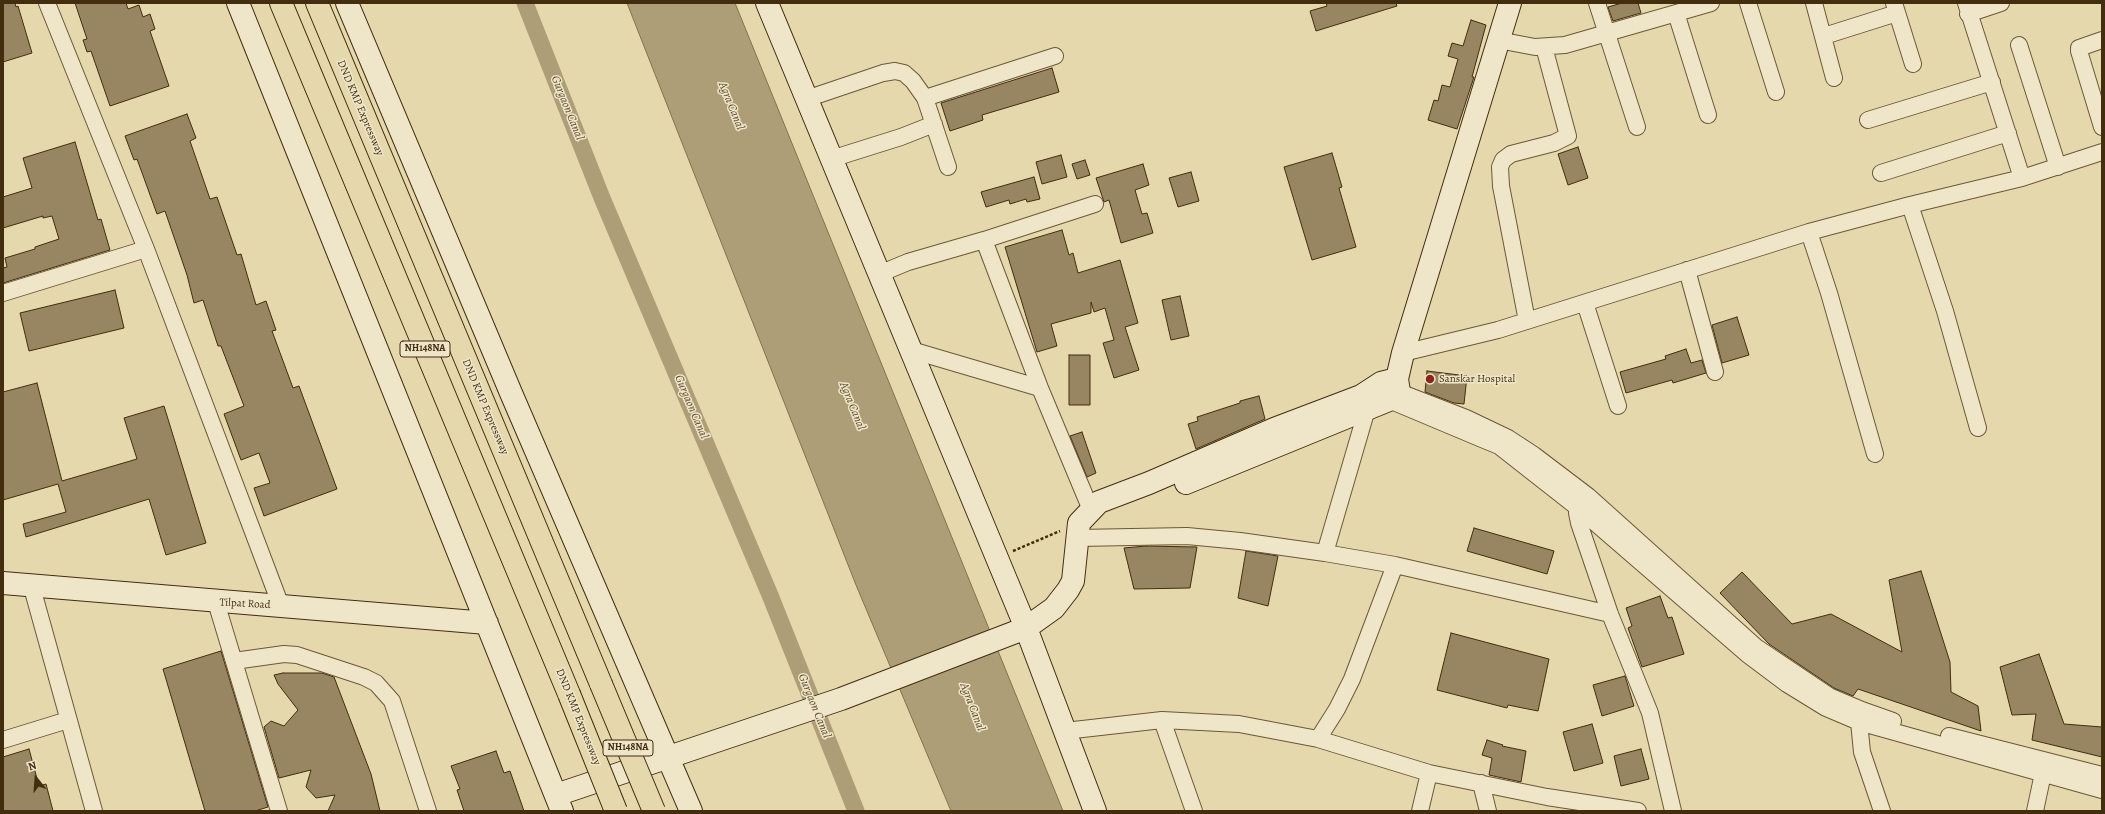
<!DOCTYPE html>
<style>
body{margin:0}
#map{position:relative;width:2105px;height:814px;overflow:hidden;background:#e6d8ad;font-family:Alegreya,serif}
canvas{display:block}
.frame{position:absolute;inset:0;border:4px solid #422d0e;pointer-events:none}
.north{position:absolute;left:16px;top:758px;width:40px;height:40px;-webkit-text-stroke:3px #efe6ca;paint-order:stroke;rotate:343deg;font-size:11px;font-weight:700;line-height:16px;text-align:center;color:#422d0e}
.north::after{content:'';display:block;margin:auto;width:14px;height:18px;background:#422d0e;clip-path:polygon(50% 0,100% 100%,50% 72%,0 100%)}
</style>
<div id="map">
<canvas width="2105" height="814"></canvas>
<div class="frame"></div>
<div class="north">N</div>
</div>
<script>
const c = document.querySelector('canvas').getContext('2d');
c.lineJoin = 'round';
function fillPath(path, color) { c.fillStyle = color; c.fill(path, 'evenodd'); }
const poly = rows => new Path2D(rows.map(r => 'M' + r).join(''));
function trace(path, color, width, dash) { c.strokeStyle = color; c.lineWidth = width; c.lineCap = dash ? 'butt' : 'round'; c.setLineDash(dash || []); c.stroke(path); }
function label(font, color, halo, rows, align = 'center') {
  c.font = font + ' Alegreya,serif'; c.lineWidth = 3; c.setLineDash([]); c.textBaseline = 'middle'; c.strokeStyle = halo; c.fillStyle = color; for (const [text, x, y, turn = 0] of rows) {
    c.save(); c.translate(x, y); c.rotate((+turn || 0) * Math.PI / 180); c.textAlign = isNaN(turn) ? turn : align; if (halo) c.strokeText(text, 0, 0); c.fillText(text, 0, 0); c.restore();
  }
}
const water = poly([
 [627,3,735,3,1063,811,951,811,856,585,627,3]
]);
const canal = poly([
 [525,3,602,198,770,595,856,811]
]);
const building = poly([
 [3,3,15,3,16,7,18,6,32,53,3,62,3,3],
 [75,3,126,3,128,9,139,5,143,17,150,14,155,29,150,31,169,86,110,106,91,51,87,52,83,40,87,39,75,3],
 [1326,3,1396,3,1397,6,1316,31,1310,11,1327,6,1326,3],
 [1622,3,1638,3,1641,13,1613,21,1608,7,1622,3],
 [1471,20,1486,25,1472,77,1474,77,1457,129,1428,120,1434,100,1438,101,1442,85,1450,87,1458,59,1448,56,1452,43,1463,46,1471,20],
 [1052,68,1059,92,982,115,983,120,950,131,941,103,1052,68],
 [187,114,196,138,190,141,210,199,217,197,237,255,241,254,256,305,266,301,276,330,272,331,293,388,299,386,337,489,264,516,254,488,270,483,259,453,241,460,224,414,244,406,221,346,218,346,203,300,194,303,187,275,165,211,157,214,137,159,134,160,125,136,187,114],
 [75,142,98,220,101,219,110,250,3,283,3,268,7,267,5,258,35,249,35,247,59,239,52,216,43,218,43,216,3,228,3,197,32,188,23,158,75,142],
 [1578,147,1588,178,1568,185,1558,154,1578,147],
 [1332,153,1342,187,1339,188,1356,247,1312,260,1284,167,1332,153],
 [1061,155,1067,177,1042,184,1036,162,1061,155],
 [1085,160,1090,175,1077,179,1072,164,1085,160],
 [1143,164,1149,185,1135,190,1142,214,1147,213,1153,233,1121,243,1109,200,1104,202,1096,178,1143,164],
 [1191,172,1199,201,1178,207,1169,178,1191,172],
 [1034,177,1040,199,1027,202,1026,199,1010,204,1009,200,986,207,981,192,1034,177],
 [1062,230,1069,255,1073,253,1078,273,1120,260,1138,323,1125,327,1139,370,1114,378,1103,343,1114,340,1105,308,1094,312,1091,302,1091,313,1051,324,1057,346,1037,352,1005,247,1062,230],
 [115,290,124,328,29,351,20,313,115,290],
 [1180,296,1189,336,1171,340,1162,300,1180,296],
 [1737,317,1749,355,1722,363,1712,325,1737,317],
 [1686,349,1691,363,1702,360,1706,373,1673,383,1672,380,1626,393,1620,372,1666,359,1665,356,1686,349],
 [1069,355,1090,355,1090,405,1069,405,1069,355],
 [1427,371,1467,376,1464,404,1454,403,1425,392,1427,371],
 [37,383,62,481,137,459,124,418,164,406,206,543,166,555,149,499,26,537,23,524,66,512,58,484,3,500,3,392,37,383],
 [1259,396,1265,419,1196,449,1188,424,1198,421,1197,417,1240,403,1240,401,1259,396],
 [1082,432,1096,473,1087,477,1070,436,1082,432],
 [1474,528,1554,551,1547,574,1467,551,1474,528],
 [1146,546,1197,547,1190,588,1134,589,1124,548,1146,546],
 [1246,551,1278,556,1268,606,1238,598,1246,551],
 [1921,571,1950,662,1951,692,1978,706,1981,731,1858,689,1853,696,1834,688,1769,644,1720,593,1742,572,1792,624,1831,614,1902,652,1889,580,1921,571],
 [1660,596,1668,618,1672,617,1684,654,1642,667,1628,628,1632,626,1626,608,1660,596],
 [1451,633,1549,659,1538,711,1508,705,1507,708,1437,690,1451,633],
 [221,651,268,807,255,811,205,811,163,669,221,651],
 [2039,654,2064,724,2102,727,2102,757,2032,740,2036,714,2012,715,2000,667,2039,654],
 [283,673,322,673,334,677,371,774,380,811,328,811,335,795,316,798,306,787,311,770,279,778,264,727,271,721,284,726,298,710,278,684,274,675,283,673],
 [1625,676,1634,706,1602,716,1593,685,1625,676],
 [1592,724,1603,763,1574,771,1563,732,1592,724],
 [1487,740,1503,745,1502,746,1526,751,1521,782,1489,775,1492,758,1482,755,1487,740],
 [29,749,39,786,46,784,53,811,3,811,3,757,29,749],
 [1641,749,1649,779,1621,786,1614,756,1641,749],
 [496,751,504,773,510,771,524,811,464,811,457,790,460,789,451,766,496,751]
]);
const path = poly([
 [1013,551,1060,531]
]);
const street = poly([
 [47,3,146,249,281,606],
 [1597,3,1637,127],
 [1748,3,1776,92],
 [1814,3,1834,78],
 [1894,3,1913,64],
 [1966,3,2022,178],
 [1676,13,1708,115],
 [1968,14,2001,3],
 [1824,36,1897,13],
 [1498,40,1535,47,1565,45,1711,3],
 [2102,40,2079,48,2079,51,2102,127],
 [2019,45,2058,167],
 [925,98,1055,56],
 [806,99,883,73,895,71,904,73,913,81,925,98,948,167],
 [1868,120,1992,82],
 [831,159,901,137,934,124],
 [1881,173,2008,133],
 [1910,205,1945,311,1978,428],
 [1809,232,1829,293,1875,454],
 [984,240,1040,388,1091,510],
 [1687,270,1715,372],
 [879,274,908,262,984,240,1095,204],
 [3,293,146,249],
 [1585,303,1618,406],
 [1527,321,1501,186,1500,167,1503,160,1511,154,1554,143,1568,136,1544,47],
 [911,350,1040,388],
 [1403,353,1498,330,1809,232,1910,205,2022,178,2102,152],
 [1404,394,1466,418,1508,438,1534,455,1588,496,1756,647,1829,696,1862,710,1893,721],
 [1382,397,1482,439,1499,446,1513,457,1578,508,1747,654,1787,684,1826,708,1859,722,2102,790],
 [1582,504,1577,513,1579,523,1610,614,1650,713,1673,811],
 [1077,538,1187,536,1240,541,1325,553,1395,565,1610,614],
 [1325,553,1367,409],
 [31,584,94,811],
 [216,602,279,811],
 [234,661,284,654,297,655,364,677,376,683,392,701,428,811],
 [1861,712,1859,722,1862,752,1882,811],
 [1162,720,1194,811],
 [1065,731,1162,720,1239,724,1318,739,1429,773,1547,797,1638,811],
 [1949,736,2102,775],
 [1318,739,1337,709,1352,679,1395,565],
 [3,740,68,720],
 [1481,783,1488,811],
 [1420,811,1429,773],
 [2035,811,2045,764]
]);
const secondary = poly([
 [238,3,562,811],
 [347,3,511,393,691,811],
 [767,3,1026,628,1095,811],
 [1186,483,1389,400,1399,392,1397,379,1403,353,1510,3],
 [3,583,487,623],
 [556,795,841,699,1026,628,1054,608,1068,590,1073,581,1079,523,1099,502,1149,483,1274,429,1361,396,1381,383,1397,379]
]);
const highway = poly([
 [281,3,569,694],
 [317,3,601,684]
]);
const highwayBridge = poly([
 [601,684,654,811],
 [569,694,616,811]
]);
const markers = [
 [1430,379,5,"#8f2418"]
];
const shields = [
 [425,349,50],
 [628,748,50]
];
const shieldNames = [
 ["NH148NA",425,349],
 ["NH148NA",628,748]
];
const streetNames = [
 ["DND KMP Expressway",360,108,67],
 ["DND KMP Expressway",485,407,67],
 ["Tilpat Road",245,604,3],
 ["DND KMP Expressway",578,717,68]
];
const poiNames = [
 ["Sanskar Hospital",1439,379]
];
const waterNames = [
 ["Agra Canal",731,106,68],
 ["Gurgaon Canal",567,108,68],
 ["Agra Canal",852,406,68],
 ["Gurgaon Canal",691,407,67],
 ["Gurgaon Canal",814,706,68],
 ["Agra Canal",972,707,69]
];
fillPath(water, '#ae9e77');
trace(water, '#83714d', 1);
trace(canal, '#ae9e77', 17);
fillPath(building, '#978661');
trace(building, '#422d0e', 1);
trace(street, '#6b5836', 18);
trace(secondary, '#422d0e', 24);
trace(highway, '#422d0e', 24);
trace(path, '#422d0e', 2.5, [3, 2]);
trace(street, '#efe6ca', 16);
trace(secondary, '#efe6ca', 22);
trace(highway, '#e6d8ad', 22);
trace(highwayBridge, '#422d0e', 24, []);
trace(highwayBridge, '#e6d8ad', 22);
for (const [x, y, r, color] of markers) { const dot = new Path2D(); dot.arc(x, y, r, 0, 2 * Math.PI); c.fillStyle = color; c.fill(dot); trace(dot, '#efe6ca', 1.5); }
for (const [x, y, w] of shields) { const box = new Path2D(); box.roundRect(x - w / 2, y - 8, w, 16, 3); c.fillStyle = '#efe6ca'; c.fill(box); trace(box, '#422d0e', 1); }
label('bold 10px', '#422d0e', null, shieldNames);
label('11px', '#422d0e', '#efe6ca', streetNames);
label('11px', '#422d0e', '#efe6ca', poiNames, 'left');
label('italic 12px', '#5d4928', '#efe6ca', waterNames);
</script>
